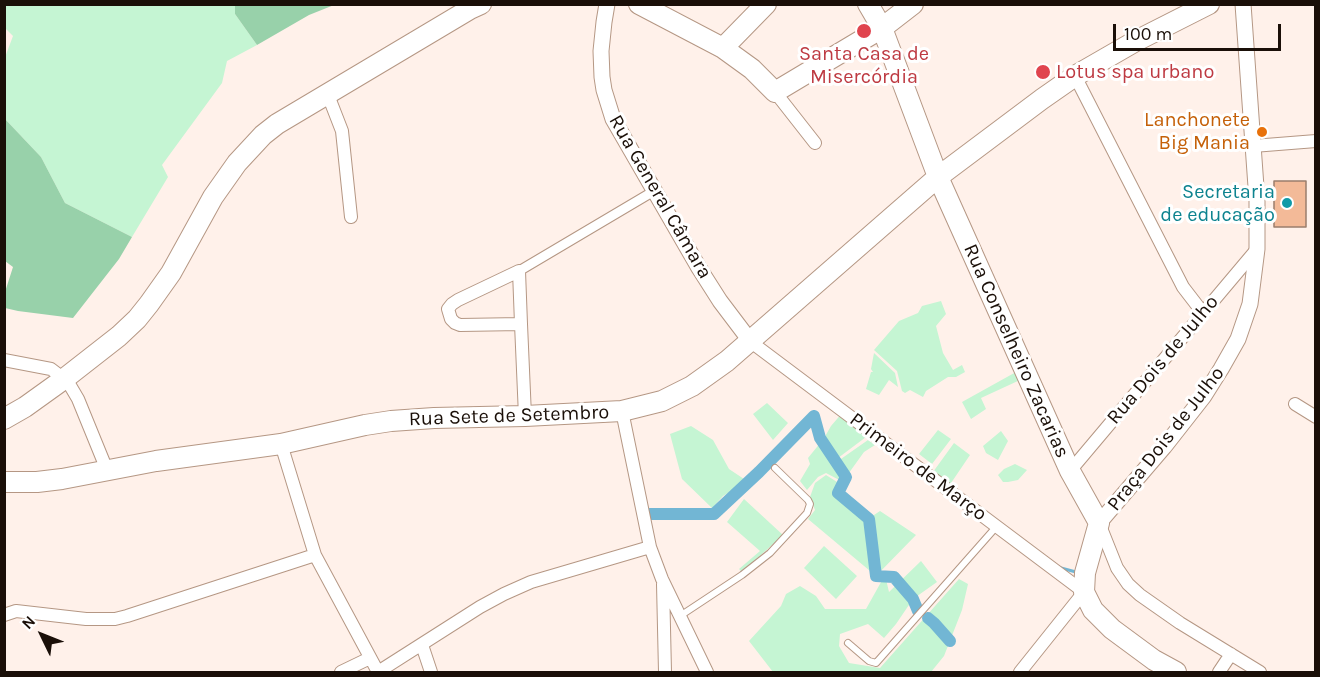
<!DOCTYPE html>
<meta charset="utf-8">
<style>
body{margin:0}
#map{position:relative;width:1320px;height:677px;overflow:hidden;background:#fff1ea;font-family:Karla,sans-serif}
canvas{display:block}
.frame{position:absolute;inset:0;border:6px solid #1a0f08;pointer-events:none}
.north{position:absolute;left:12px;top:605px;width:60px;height:60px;-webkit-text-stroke:4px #fff;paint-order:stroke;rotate:313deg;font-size:16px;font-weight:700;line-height:24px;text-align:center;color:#1a0f08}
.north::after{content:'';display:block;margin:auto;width:21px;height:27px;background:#1a0f08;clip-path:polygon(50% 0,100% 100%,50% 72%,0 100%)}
.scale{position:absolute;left:1113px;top:24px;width:168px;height:27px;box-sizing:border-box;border:3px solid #1a0f08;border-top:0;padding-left:8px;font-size:18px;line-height:21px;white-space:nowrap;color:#1a0f08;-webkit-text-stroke:4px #fff;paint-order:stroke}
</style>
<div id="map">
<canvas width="1320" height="677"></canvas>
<div class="frame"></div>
<div class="north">N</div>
<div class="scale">100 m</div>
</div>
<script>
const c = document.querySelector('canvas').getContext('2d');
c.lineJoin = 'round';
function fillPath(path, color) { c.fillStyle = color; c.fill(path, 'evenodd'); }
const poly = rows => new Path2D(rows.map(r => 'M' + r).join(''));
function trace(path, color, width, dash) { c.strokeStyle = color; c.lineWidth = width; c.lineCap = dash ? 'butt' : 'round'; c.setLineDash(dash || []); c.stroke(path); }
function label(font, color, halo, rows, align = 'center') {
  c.font = font + ' Karla,sans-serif'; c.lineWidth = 6; c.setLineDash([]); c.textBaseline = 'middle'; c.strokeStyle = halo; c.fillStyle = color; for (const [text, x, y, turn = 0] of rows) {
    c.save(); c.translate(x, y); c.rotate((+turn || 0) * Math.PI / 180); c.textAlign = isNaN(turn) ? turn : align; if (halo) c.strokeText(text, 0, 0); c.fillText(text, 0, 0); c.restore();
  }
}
const green = poly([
 [5,5,235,5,235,14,257,45,227,61,222,83,162,165,168,177,132,237,65,203,41,157,5,119,4,60,13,36,5,28],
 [941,301,946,314,936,326,943,353,953,370,962,365,965,372,956,377,948,377,926,391,923,397,910,390,905,393,902,391,897,371,874,350,899,321,918,313,922,306],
 [874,353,895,373,898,387,889,380,879,395,866,389,871,372,873,372,871,369],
 [1016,372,1020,380,981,398,986,409,971,419,962,402],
 [767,403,788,423,773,440,753,414],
 [843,412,866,431,866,437,838,458,823,440,831,426],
 [691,426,713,440,729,469,747,481,723,496,712,508,682,479,670,434],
 [938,430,951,439,932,464,919,454],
 [1001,431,1008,441,998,460,986,453,983,446],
 [868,440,875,445,864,452,846,477,838,469,838,461],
 [821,442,833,458,838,473,845,478,845,483,826,473,818,477,807,490,800,481,810,464,808,458],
 [954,443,970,455,949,486,933,472],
 [1015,464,1027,470,1018,480,1008,482,1003,482,998,475,1004,469],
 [826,475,845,487,838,493,845,503,868,519,880,511,916,535,876,576,808,519,815,510,810,497,815,483],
 [744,499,783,535,742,572,739,569,760,551,727,522],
 [824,546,857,576,836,599,804,568],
 [921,561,937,582,913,599,896,624,884,638,868,624,840,634,839,646,849,663,880,668,959,579,968,584,962,610,944,656,931,672,773,672,749,641,781,606,786,594,800,586,816,596,825,609,866,609,885,575,889,592]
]);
const forest = poly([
 [235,5,235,4,334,5,309,15,257,45,235,14],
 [5,119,41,157,65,203,132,237,119,259,73,318,18,311,5,308,5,292,13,267,5,261]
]);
const stream = poly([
 [1061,568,1076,572]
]);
const canal = poly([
 [814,416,820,438,846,477,838,493,869,519,876,576,894,577,913,599,918,611],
 [647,514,714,514,759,472,814,416],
 [928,618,934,623,950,641]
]);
const building = poly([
 [1274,181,1306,181,1306,227,1274,227,1274,181]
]);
const service = poly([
 [680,616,742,575,770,553,807,513,810,504,808,500,775,468],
 [848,643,869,661,876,663,997,526]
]);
const pedestrian = poly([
 [519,271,654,191]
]);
const minor = poly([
 [1075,76,1183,287,1203,313],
 [775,92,815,143],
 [328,95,342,131,351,217],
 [1253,146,1316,141],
 [521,324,460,325,455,323,451,319,448,309,452,304,458,300,519,271,521,324,525,416],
 [751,342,1084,592,1020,672],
 [4,360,51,369,68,382,78,399,107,470],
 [1295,404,1316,417],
 [622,411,650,547,662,579,707,672],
 [281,444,315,555,378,672],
 [1070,471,1257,249],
 [1099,523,1117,568,1128,584,1140,595,1180,623,1260,672],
 [663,584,665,672],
 [4,615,16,611,86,619,115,619,127,616,315,555],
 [422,645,431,672],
 [341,672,370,658],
 [378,672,480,607,504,594,531,582,650,547],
 [1219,672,1231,654]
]);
const tertiary = poly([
 [607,4,604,22,601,51,602,77,604,90,613,119,699,268,720,301,751,342],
 [1099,523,1164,447,1204,396,1221,369,1238,339,1250,304,1257,249,1257,201,1243,4]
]);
const primary = poly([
 [639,4,723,48,766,4],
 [868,4,882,28,938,177,1070,471,1099,523,1085,573,1084,592,1093,610,1112,629,1154,660,1176,672],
 [723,48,752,69,775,92,882,28,913,4],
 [4,419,25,407,64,379,119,336,137,319,149,304,171,273,213,197,237,163,263,135,277,124,470,9,481,4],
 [4,482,37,482,62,479,156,461,281,444,365,425,391,421,434,418,525,416,622,411,662,401,692,386,727,361,938,177,1042,99,1075,76,1134,42,1209,4]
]);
const markers = [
 [864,31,8,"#e0444e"],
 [1043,72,8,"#e0444e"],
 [1262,132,6,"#e8710a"],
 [1287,203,6,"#0f9aa8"]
];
const healthNames = [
 ["Santa Casa de",864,54],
 ["Misercórdia",864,77],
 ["Lotus spa urbano",1056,72,"left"]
];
const foodNames = [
 ["Lanchonete",1250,120],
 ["Big Mania",1250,143]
];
const cultureNames = [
 ["Secretaria",1275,192],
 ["de educação",1275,215]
];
const streetNames = [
 ["Rua General Câmara",660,197,60],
 ["Rua Conselheiro Zacarias",1016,351,66],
 ["Rua Dois de Julho",1163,360,-50],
 ["Rua Sete de Setembro",509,416,-2],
 ["Praça Dois de Julho",1166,439,-52],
 ["Primeiro de Março",918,467,37]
];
fillPath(green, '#c5f5d3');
fillPath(forest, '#98d1aa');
trace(stream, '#72b6d4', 3);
trace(canal, '#72b6d4', 12);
fillPath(building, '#f3ba98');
trace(building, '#9b7e6c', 1.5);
trace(service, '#b59784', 8);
trace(pedestrian, '#b59784', 11);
trace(minor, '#b59784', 14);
trace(tertiary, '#b59784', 17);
trace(primary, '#b59784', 22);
trace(service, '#fff', 6);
trace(pedestrian, '#fff', 9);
trace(minor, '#fff', 12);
trace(tertiary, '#fff', 15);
trace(primary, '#fff', 20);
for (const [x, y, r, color] of markers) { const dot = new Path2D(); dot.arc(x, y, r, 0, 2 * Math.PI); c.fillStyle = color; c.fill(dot); trace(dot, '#fff', 2); }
label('20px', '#be3a42', '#fff', healthNames);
label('20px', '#c56008', '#fff', foodNames, 'right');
label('20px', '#0d838f', '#fff', cultureNames, 'right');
label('20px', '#1a0f08', '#fff', streetNames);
</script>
